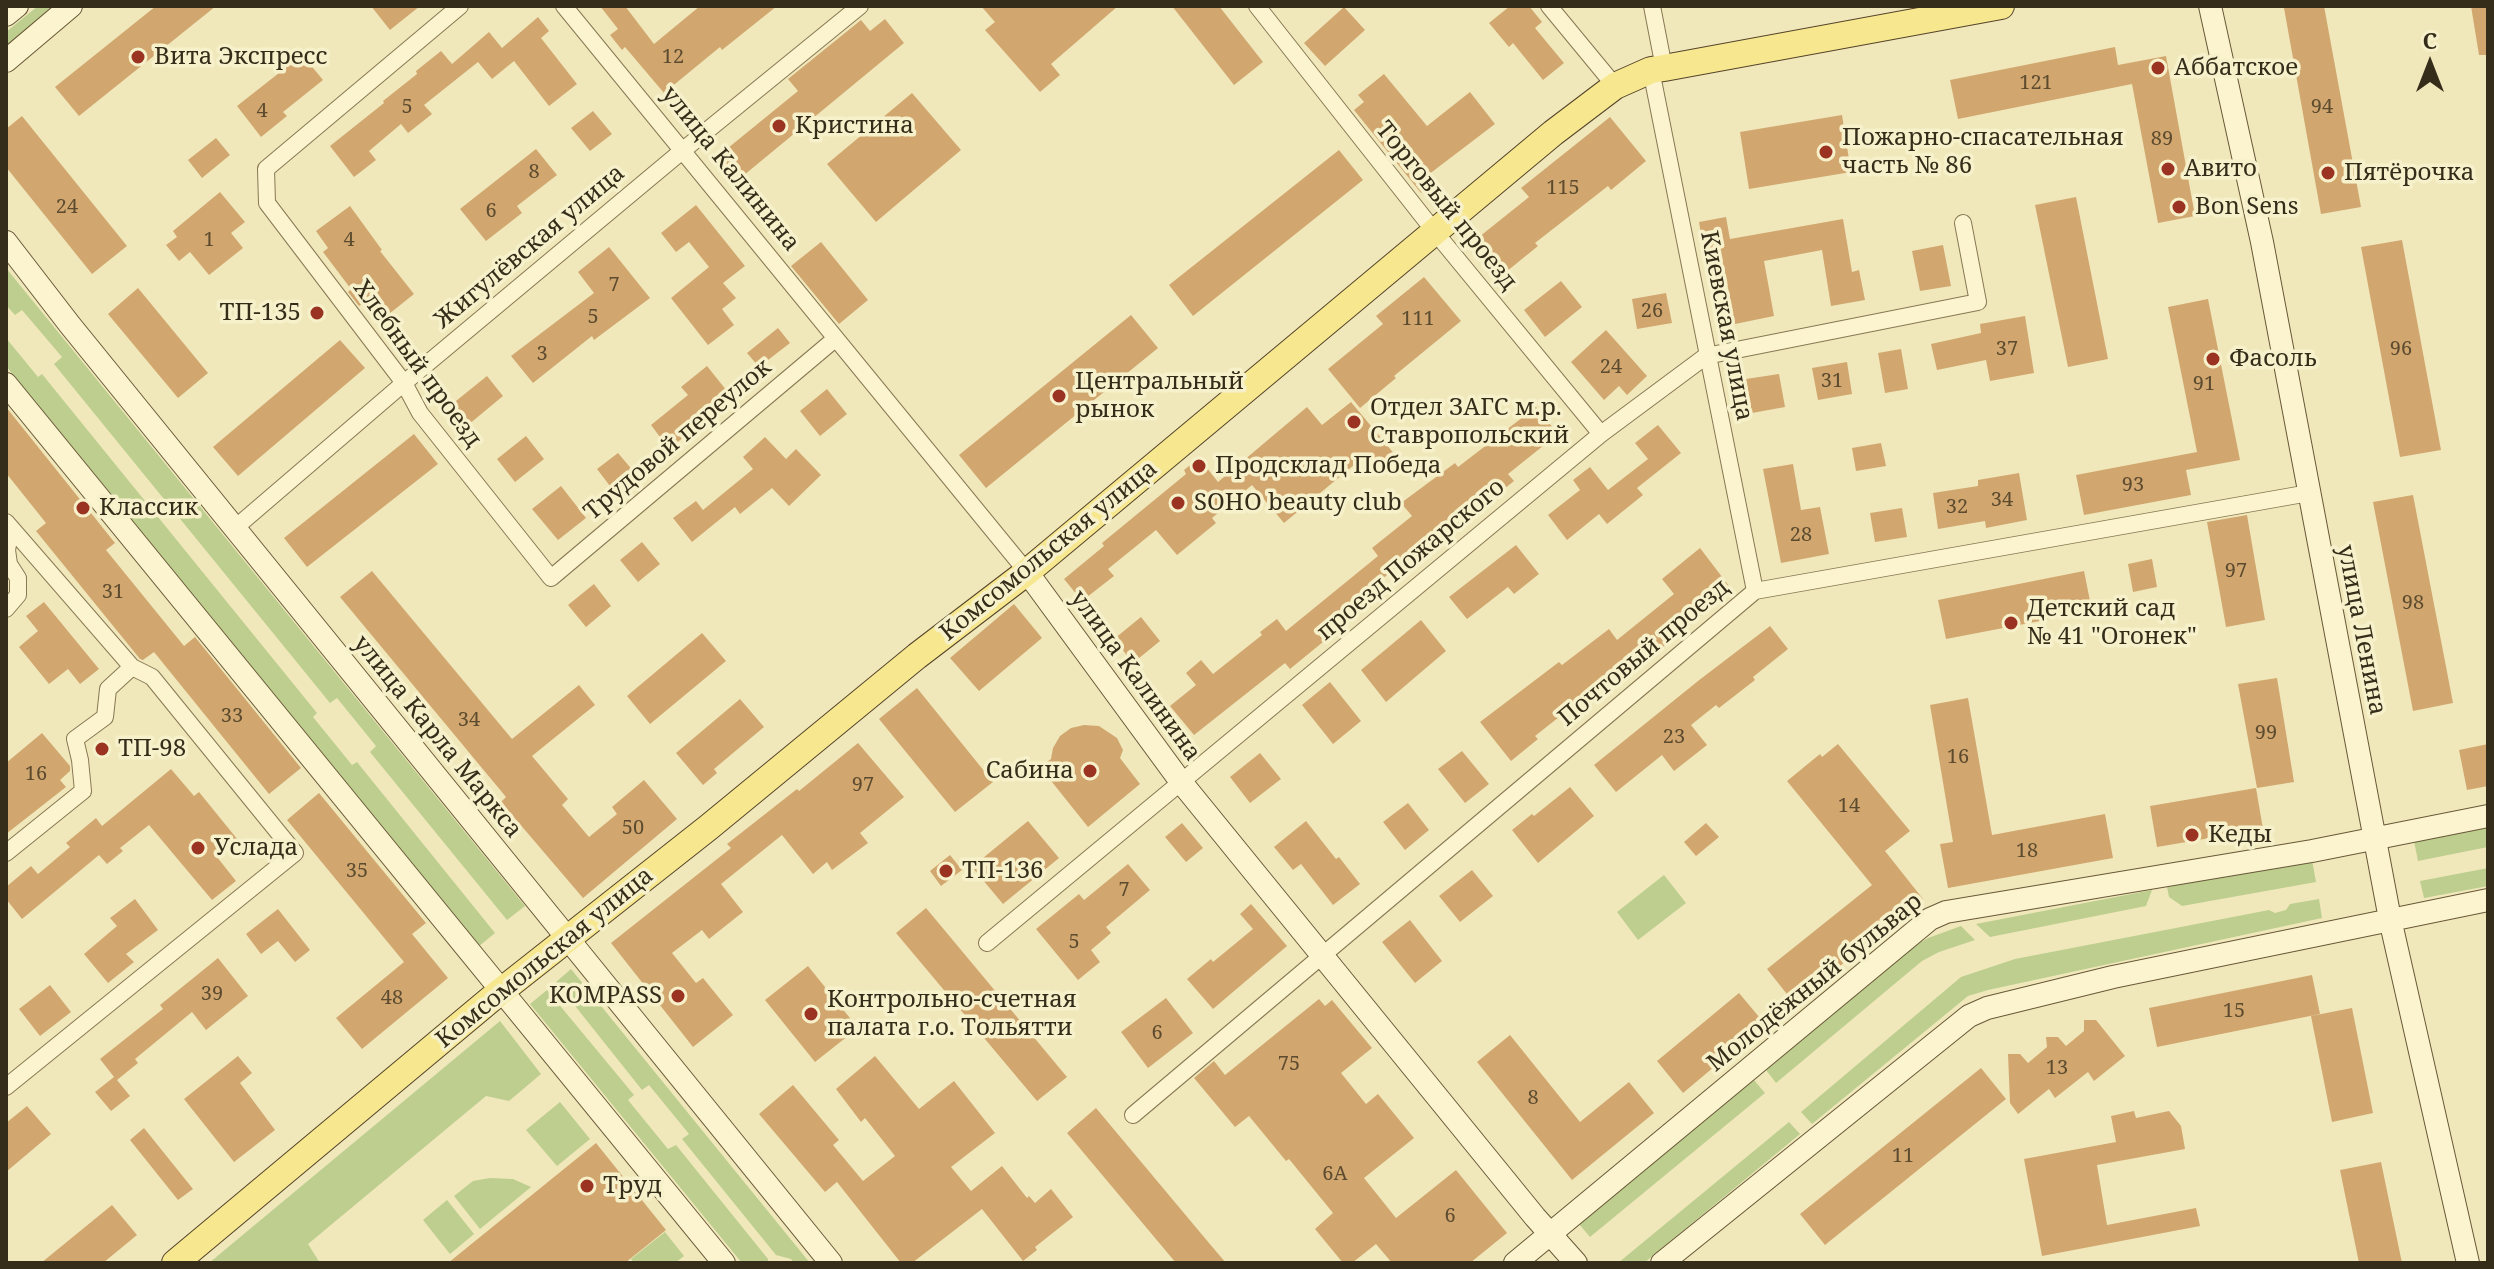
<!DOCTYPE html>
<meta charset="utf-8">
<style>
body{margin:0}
#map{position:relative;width:2494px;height:1269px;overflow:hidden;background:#f0e8bb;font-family:"Noto Serif",serif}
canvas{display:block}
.frame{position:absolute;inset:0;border:8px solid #362c1a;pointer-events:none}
.north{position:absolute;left:2390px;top:24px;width:80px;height:80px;-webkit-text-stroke:6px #f7f1cb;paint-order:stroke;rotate:0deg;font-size:22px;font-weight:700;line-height:32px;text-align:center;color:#362c1a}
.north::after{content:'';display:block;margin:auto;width:28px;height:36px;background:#362c1a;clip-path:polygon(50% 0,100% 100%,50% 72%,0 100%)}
</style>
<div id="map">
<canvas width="2494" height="1269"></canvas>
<div class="frame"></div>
<div class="north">С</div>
</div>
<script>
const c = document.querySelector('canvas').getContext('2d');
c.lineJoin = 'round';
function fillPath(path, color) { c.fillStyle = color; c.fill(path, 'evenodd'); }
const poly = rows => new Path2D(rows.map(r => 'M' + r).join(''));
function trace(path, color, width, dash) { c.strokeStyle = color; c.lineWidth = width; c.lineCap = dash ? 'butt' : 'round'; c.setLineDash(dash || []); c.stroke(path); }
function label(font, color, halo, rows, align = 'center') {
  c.font = font + ' "Noto Serif",serif'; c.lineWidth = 7; c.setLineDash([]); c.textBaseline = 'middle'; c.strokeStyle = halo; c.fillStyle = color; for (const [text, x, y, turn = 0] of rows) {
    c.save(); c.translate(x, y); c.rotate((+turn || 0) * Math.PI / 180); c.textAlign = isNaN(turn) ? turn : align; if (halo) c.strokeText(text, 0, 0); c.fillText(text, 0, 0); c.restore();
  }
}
const green = poly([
 [38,6,57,6,6,48,6,32],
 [6,268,525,906,507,920,370,752,376,746,337,698,330,703,54,364,62,357,22,310,15,315,6,305],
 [6,338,38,377,42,374,317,713,313,717,352,765,357,762,495,933,478,947,6,366],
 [2488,826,2488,847,2418,861,2414,841],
 [2312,860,2316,882,2182,906,2169,897,2167,887],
 [2488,868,2488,886,2424,898,2420,881],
 [1664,875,1686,903,1638,940,1617,912],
 [2152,890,2146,906,1990,937,1976,924],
 [2319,899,2322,918,1988,990,1968,996,1812,1124,1801,1112,1961,977,2015,959,2269,910,2275,913,2286,910,2290,904],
 [1961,926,1975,940,1939,952,1922,961,1776,1083,1766,1070,1913,947,1928,938],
 [571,969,810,1263,794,1263,791,1259,776,1255,682,1139,689,1134,649,1085,642,1090,556,982],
 [547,990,634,1095,628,1100,668,1149,676,1145,768,1259,768,1263,742,1263,530,1004],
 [500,1021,541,1074,509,1101,486,1096,308,1244,320,1263,209,1263],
 [1754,1080,1765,1093,1590,1237,1579,1224],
 [560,1102,590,1139,557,1166,526,1130],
 [1789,1122,1800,1134,1644,1263,1618,1263],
 [490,1178,513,1179,531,1187,480,1229,454,1196,473,1181],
 [447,1200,474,1234,450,1254,423,1220],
 [665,1232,684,1256,675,1263,634,1263,631,1259]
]);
const building = poly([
 [156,6,216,6,79,116,55,87],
 [371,6,420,6,390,30],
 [600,6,625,6,654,44,700,6,777,6,722,50,720,47,664,93,625,47,622,50,610,35,618,29],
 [981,6,1118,6,1051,64,1060,75,1040,92,985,30,995,22],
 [1172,6,1219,6,1263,62,1234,85],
 [1510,6,1529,6,1542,22,1535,28,1564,63,1543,80,1513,43,1509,47,1489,23],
 [2294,6,2324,6,2361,207,2321,214,2284,8],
 [2471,6,2488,6,2488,55,2479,55],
 [1344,7,1365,30,1325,66,1304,43],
 [538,17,549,31,541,38,577,84,549,106,514,61,492,79,478,62,424,105,432,114,408,133,401,124,369,151,376,160,354,177,330,146,384,103,383,101,417,74,416,71,441,51,452,64,489,32,502,48],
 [885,19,904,43,732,185,712,161,798,91,788,79,861,20,870,31],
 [2115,47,2118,65,2166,56,2195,216,2158,223,2132,84,1958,119,1950,80],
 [299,51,323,80,283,112,287,116,261,137,237,106,279,73,276,69],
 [1384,74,1427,126,1470,92,1495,124,1428,175,1434,183,1421,193,1354,110,1364,102,1358,95],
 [912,93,961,150,876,222,827,164],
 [593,111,612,134,590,151,571,128],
 [1842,115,1851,172,1749,189,1740,132],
 [22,116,127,246,92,274,6,167,6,129],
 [1610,117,1646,161,1611,190,1608,186,1535,243,1538,246,1501,276,1474,241,1529,197,1521,188],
 [216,138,230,155,202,178,188,160],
 [536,149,557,175,517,206,522,213,486,241,460,209],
 [1339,150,1363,180,1193,316,1169,285],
 [220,192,245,222,231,233,243,248,209,275,190,252,179,261,166,245,177,237,173,231],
 [2076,197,2108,359,2068,367,2035,205],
 [696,205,745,266,723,283,736,298,722,309,734,325,708,345,671,298,709,267,689,242,676,252,661,233],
 [350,206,382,250,380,251,414,294,384,318,369,299,359,306,348,292,351,289,323,252,328,248,316,231],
 [1726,217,1730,239,1843,219,1852,272,1859,270,1865,300,1831,306,1822,250,1764,261,1774,316,1735,324,1724,267,1707,270,1699,222],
 [2402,240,2441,450,2400,457,2361,247],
 [821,242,868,300,839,324,791,266],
 [1943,245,1951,286,1920,291,1912,251],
 [609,247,650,298,594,340,592,336,533,383,511,356,594,293,578,272],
 [1424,277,1461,321,1394,376,1396,378,1360,408,1328,369,1383,324,1376,316],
 [1561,281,1582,307,1545,337,1524,310],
 [138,288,208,373,178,398,108,314],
 [1666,293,1672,323,1637,329,1632,299],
 [2208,299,2240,460,2186,470,2191,495,2084,515,2076,475,2197,452,2168,307],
 [1131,315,1158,348,986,488,959,455],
 [2025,316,2034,373,1990,381,1986,360,1937,370,1931,344,1981,333,1980,324],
 [778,328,790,343,759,367,747,353],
 [1606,330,1647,376,1627,395,1619,386,1604,400,1571,362],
 [340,340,365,368,238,476,213,447],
 [1901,349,1908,389,1885,393,1878,353],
 [1847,362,1852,394,1818,400,1812,368],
 [707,366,731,396,688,430,690,432,669,449,651,425,688,395,681,387],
 [1779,374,1785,407,1752,413,1746,379],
 [487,376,503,396,468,425,451,405],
 [827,389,847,414,820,436,800,411],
 [1351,402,1396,456,1378,470,1366,455,1284,523,1252,485,1212,518,1216,523,1177,555,1156,530,1108,569,1114,576,1082,601,1064,579,1104,546,1102,543,1186,474,1184,470,1199,458,1218,482,1307,407,1322,425],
 [6,407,115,543,106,550,184,646,195,637,301,768,269,794,154,652,143,660,140,659,36,531,46,523,6,473],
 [1536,407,1558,434,1508,474,1514,481,1435,544,1431,540,1377,583,1384,592,1290,669,1285,663,1194,735,1170,706,1196,685,1186,673,1201,660,1213,674,1262,635,1260,632,1277,619,1286,631,1378,556,1372,548,1412,516,1401,503,1455,463,1458,467],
 [1658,425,1681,453,1637,488,1643,495,1607,524,1599,514,1567,540,1548,515,1580,490,1573,480,1590,467,1608,490,1648,459,1635,443],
 [414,434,438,464,307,567,284,538],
 [526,436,544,459,515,482,497,459],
 [765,437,786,459,796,449,821,475,789,506,772,488,740,514,735,507,692,542,673,518,696,501,703,510,753,469,743,457],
 [1881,443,1886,466,1856,471,1852,448],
 [618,453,635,473,613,490,597,469],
 [1793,464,1801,510,1820,507,1829,554,1781,563,1763,469],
 [2019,473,2027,520,1986,528,1985,521,1938,529,1933,493,1978,486,1978,480],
 [561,486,586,518,558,540,532,509],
 [2413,495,2453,703,2413,711,2373,502],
 [1902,508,1907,537,1875,542,1870,513],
 [2247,515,2265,620,2226,627,2207,522],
 [642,542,660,564,638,582,620,560],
 [1516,545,1539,574,1514,594,1508,587,1467,619,1449,597],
 [1700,548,1732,590,1626,678,1620,669,1535,736,1538,739,1511,761,1480,722,1559,662,1562,665,1609,629,1617,640,1674,594,1662,579],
 [2152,559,2157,587,2133,592,2128,564],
 [372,571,512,739,579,685,595,705,532,756,568,799,562,805,589,837,617,814,612,807,644,780,677,819,583,898,501,802,506,797,340,597],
 [2084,571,2092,611,1946,639,1938,600],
 [594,584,611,606,586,627,568,605],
 [44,602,99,669,80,684,68,669,49,684,19,647,38,631,26,616],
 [1014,604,1042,638,979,691,950,658],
 [1141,617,1160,641,1133,663,1114,639],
 [1421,620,1446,651,1386,702,1361,670],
 [1770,626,1788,649,1753,677,1755,680,1719,708,1716,705,1691,725,1707,745,1674,771,1662,755,1616,792,1594,765,1698,681],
 [702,633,726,661,650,724,627,696],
 [2277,678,2294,782,2257,788,2238,684],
 [1330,682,1361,721,1333,744,1302,705],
 [917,688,993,782,955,812,879,719],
 [1968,698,1992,835,2105,814,2113,858,1948,888,1940,844,1953,842,1930,705],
 [740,699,764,727,714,769,717,773,703,785,676,753],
 [1084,725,1099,726,1117,738,1123,750,1120,758,1140,784,1088,827,1040,767,1051,759,1053,748,1060,736,1071,728],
 [42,733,70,766,70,771,60,780,66,787,6,834,6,763],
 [858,743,904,797,860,833,868,843,832,870,827,862,813,874,782,835,721,884,743,912,709,939,702,930,672,953,696,983,703,978,733,1015,693,1047,611,943,731,848,727,844,797,789,799,791],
 [1838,744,1910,831,1885,851,1923,899,1794,1003,1767,969,1872,885,1787,781,1820,754,1822,757],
 [2488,744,2488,786,2467,790,2459,750],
 [1462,751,1489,784,1465,803,1438,769],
 [1260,753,1281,779,1250,803,1230,777],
 [171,769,194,796,199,792,238,840,217,857,236,881,212,900,149,825,120,848,123,851,107,864,99,855,22,919,6,899,6,887,31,866,38,874,70,847,66,843,96,818,102,826],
 [1570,787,1594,816,1538,863,1512,830,1532,814,1534,816],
 [2256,788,2263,829,2157,847,2150,806],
 [319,793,426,923,412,934,448,978,362,1049,336,1018,404,962,287,820],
 [1408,803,1429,830,1405,850,1383,822],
 [1028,821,1059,858,1003,904,972,867],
 [1306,821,1336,859,1339,857,1360,884,1333,905,1301,864,1293,870,1274,847],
 [1182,823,1203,848,1186,862,1165,837],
 [1706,823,1719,837,1696,856,1684,842],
 [950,855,962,870,941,886,930,871],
 [1128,864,1150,890,1106,927,1111,933,1091,950,1100,962,1078,980,1036,929,1079,894,1084,900],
 [1472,870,1493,896,1460,922,1439,896],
 [135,899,158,930,126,954,134,962,108,983,84,954,117,926,110,918],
 [1251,904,1287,946,1213,1009,1187,979,1211,959,1213,962,1253,929,1240,914],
 [926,908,1067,1077,1037,1101,896,933],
 [278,909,310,950,295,962,278,941,261,954,246,934],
 [1410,920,1442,961,1415,983,1382,942],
 [218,958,248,996,206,1030,192,1012,135,1059,138,1063,117,1080,130,1096,111,1111,95,1092,114,1077,100,1059,163,1009,160,1005],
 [808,966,858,1028,815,1062,765,1000],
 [2312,975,2320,1014,2157,1047,2149,1008],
 [50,985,71,1012,40,1036,19,1009],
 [1739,993,1765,1024,1683,1093,1657,1061],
 [1166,998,1193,1033,1148,1068,1121,1032],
 [1319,999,1325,1006,1332,1000,1372,1048,1341,1073,1366,1104,1378,1094,1414,1138,1364,1178,1396,1218,1456,1170,1507,1233,1470,1263,1392,1263,1376,1244,1352,1263,1343,1263,1315,1229,1333,1213,1289,1159,1286,1161,1249,1116,1235,1127,1194,1078,1214,1061,1225,1075],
 [2352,1008,2373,1113,2332,1122,2311,1016],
 [2084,1020,2096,1020,2125,1056,2094,1081,2088,1072,2055,1098,2049,1089,2018,1114,2010,1103,2008,1054,2020,1054,2028,1063,2047,1047,2046,1037,2058,1037,2066,1046,2084,1031],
 [1510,1035,1580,1122,1629,1082,1654,1113,1572,1180,1477,1062],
 [238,1056,252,1073,240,1083,275,1130,234,1162,184,1099],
 [875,1056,919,1109,954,1081,995,1133,951,1167,971,1191,1002,1166,1027,1198,1029,1196,1035,1203,1051,1189,1073,1217,1035,1247,1037,1250,1023,1261,982,1209,912,1263,901,1263,837,1182,825,1192,759,1114,793,1085,839,1140,833,1145,863,1181,895,1156,865,1118,861,1122,836,1089],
 [1981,1068,2006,1099,1825,1245,1800,1214],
 [27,1106,51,1134,6,1172,6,1123],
 [1096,1108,1209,1243,1226,1263,1176,1263,1067,1133],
 [2134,1111,2136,1118,2169,1111,2181,1126,2185,1149,2097,1165,2107,1225,2196,1208,2200,1226,2042,1256,2024,1159,2116,1142,2111,1116],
 [144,1128,193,1189,178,1200,130,1140],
 [596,1143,666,1230,625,1263,448,1263],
 [2381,1162,2402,1263,2359,1263,2340,1170],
 [112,1205,137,1235,103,1263,41,1263]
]);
const street = poly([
 [460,6,266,169,267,203,404,383,420,413,551,578,835,339],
 [564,6,1027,572],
 [1257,6,1435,232,1601,434],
 [1549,6,1615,86],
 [1652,6,1664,68],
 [1651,70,1755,591],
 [6,522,132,667,152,677,295,853,6,1087],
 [235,528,404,383,682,151,860,6],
 [6,609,18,595,18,578,9,564,7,550,11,529],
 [6,853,83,791,80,760,75,739,105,717,108,689,132,667],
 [987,943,1601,434,1706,356,1978,302,1963,223],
 [1133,1115,1755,591,2309,493]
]);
const secondary = poly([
 [2210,6,2262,242,2390,919,2468,1263],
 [6,15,17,6],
 [6,61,71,6],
 [6,242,70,325,831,1263],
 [6,384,724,1263],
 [1027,572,1181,782,1535,1217,1576,1263],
 [1515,1263,1930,919,1946,912,2312,851,2488,816],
 [1662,1263,1969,1016,1987,1008,2113,977,2488,900]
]);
const primary = poly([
 [175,1263,491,999,709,827,917,656,1027,572,1553,133,1615,86,1651,70,1664,68,2001,6]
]);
const markers = [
 [138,57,8,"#9a3321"],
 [2158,68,8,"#9a3321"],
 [779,126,8,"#9a3321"],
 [1826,152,8,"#9a3321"],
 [2168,169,8,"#9a3321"],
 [2328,173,8,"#9a3321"],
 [2179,207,8,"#9a3321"],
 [317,313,8,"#9a3321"],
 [2213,359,8,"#9a3321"],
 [1059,396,8,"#9a3321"],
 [1354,422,8,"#9a3321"],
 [1199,466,8,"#9a3321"],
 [1178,503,8,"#9a3321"],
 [83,508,8,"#9a3321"],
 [2011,623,8,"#9a3321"],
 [102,749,8,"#9a3321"],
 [1090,771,8,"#9a3321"],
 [2192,835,8,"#9a3321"],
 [198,848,8,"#9a3321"],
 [946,871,8,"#9a3321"],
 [678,996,8,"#9a3321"],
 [811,1014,8,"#9a3321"],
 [587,1186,8,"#9a3321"]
];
const numberNames = [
 ["12",673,57],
 ["121",2036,83],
 ["5",407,107],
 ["94",2322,107],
 ["4",262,111],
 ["89",2162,139],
 ["8",534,172],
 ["115",1563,188],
 ["24",67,207],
 ["6",491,211],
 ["1",209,240],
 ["4",349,240],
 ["7",614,285],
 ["26",1652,311],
 ["5",593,317],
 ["111",1418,319],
 ["37",2007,349],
 ["96",2401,349],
 ["3",542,354],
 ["24",1611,367],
 ["31",1832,381],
 ["91",2204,384],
 ["93",2133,485],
 ["34",2002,500],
 ["32",1957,507],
 ["28",1801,535],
 ["97",2236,571],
 ["31",113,592],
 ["98",2413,603],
 ["33",232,716],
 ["34",469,720],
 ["99",2266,733],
 ["23",1674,737],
 ["16",1958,757],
 ["16",36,774],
 ["97",863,785],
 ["14",1849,806],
 ["50",633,828],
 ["18",2027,851],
 ["35",357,871],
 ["7",1124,890],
 ["5",1074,942],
 ["39",212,994],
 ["48",392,998],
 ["15",2234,1011],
 ["6",1157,1033],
 ["75",1289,1064],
 ["13",2057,1068],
 ["8",1533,1098],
 ["11",1903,1156],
 ["6А",1335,1174],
 ["6",1450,1216]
];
const poiNames = [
 ["Вита Экспресс",154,57],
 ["Аббатское",2174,68],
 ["Кристина",795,126],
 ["Пожарно-спасательная",1842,138],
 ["часть № 86",1842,166],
 ["Авито",2184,169],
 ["Пятёрочка",2344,173],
 ["Bon Sens",2195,207],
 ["ТП-135",301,313,"right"],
 ["Фасоль",2229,359],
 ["Центральный",1075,382],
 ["рынок",1075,410],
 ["Отдел ЗАГС м.р.",1370,408],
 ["Ставропольский",1370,436],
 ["Продсклад Победа",1215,466],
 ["SOHO beauty club",1194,503],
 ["Классик",99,508],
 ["Детский сад",2027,609],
 ["№ 41 \"Огонек\"",2027,637],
 ["ТП-98",118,749],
 ["Сабина",1074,771,"right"],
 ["Кеды",2208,835],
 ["Услада",214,848],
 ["ТП-136",962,871],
 ["KOMPASS",662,996,"right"],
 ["Контрольно-счетная",827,1000],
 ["палата г.о. Тольятти",827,1028],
 ["Труд",603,1186]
];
const streetNames = [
 ["улица Калинина",730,169,51],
 ["Торговый проезд",1446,206,51],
 ["Жигулёвская улица",530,247,-40],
 ["Киевская улица",1726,326,79],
 ["Хлебный проезд",417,364,54],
 ["Трудовой переулок",678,440,-40],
 ["Комсомольская улица",1049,551,-39],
 ["проезд Пожарского",1411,560,-40],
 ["улица Ленина",2361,630,79],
 ["Почтовый проезд",1644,653,-40],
 ["улица Калинина",1135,676,54],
 ["улица Карла Маркса",437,737,51],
 ["Комсомольская улица",545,958,-39],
 ["Молодёжный бульвар",1815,983,-39]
];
fillPath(green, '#bdce8f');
fillPath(building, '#d1a76f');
trace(street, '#887854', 18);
trace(secondary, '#695838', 24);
trace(primary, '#554429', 28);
trace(street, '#fbf4ce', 16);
trace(secondary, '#fbf4ce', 22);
trace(primary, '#f7e78f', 26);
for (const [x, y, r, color] of markers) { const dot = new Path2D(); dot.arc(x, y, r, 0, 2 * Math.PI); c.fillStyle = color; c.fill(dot); trace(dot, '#f7f1cb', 3); }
label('20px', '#5d4b2f', null, numberNames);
label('24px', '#362c1a', '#f7f1cb', poiNames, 'left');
label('24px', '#362c1a', '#f7f1cb', streetNames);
</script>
